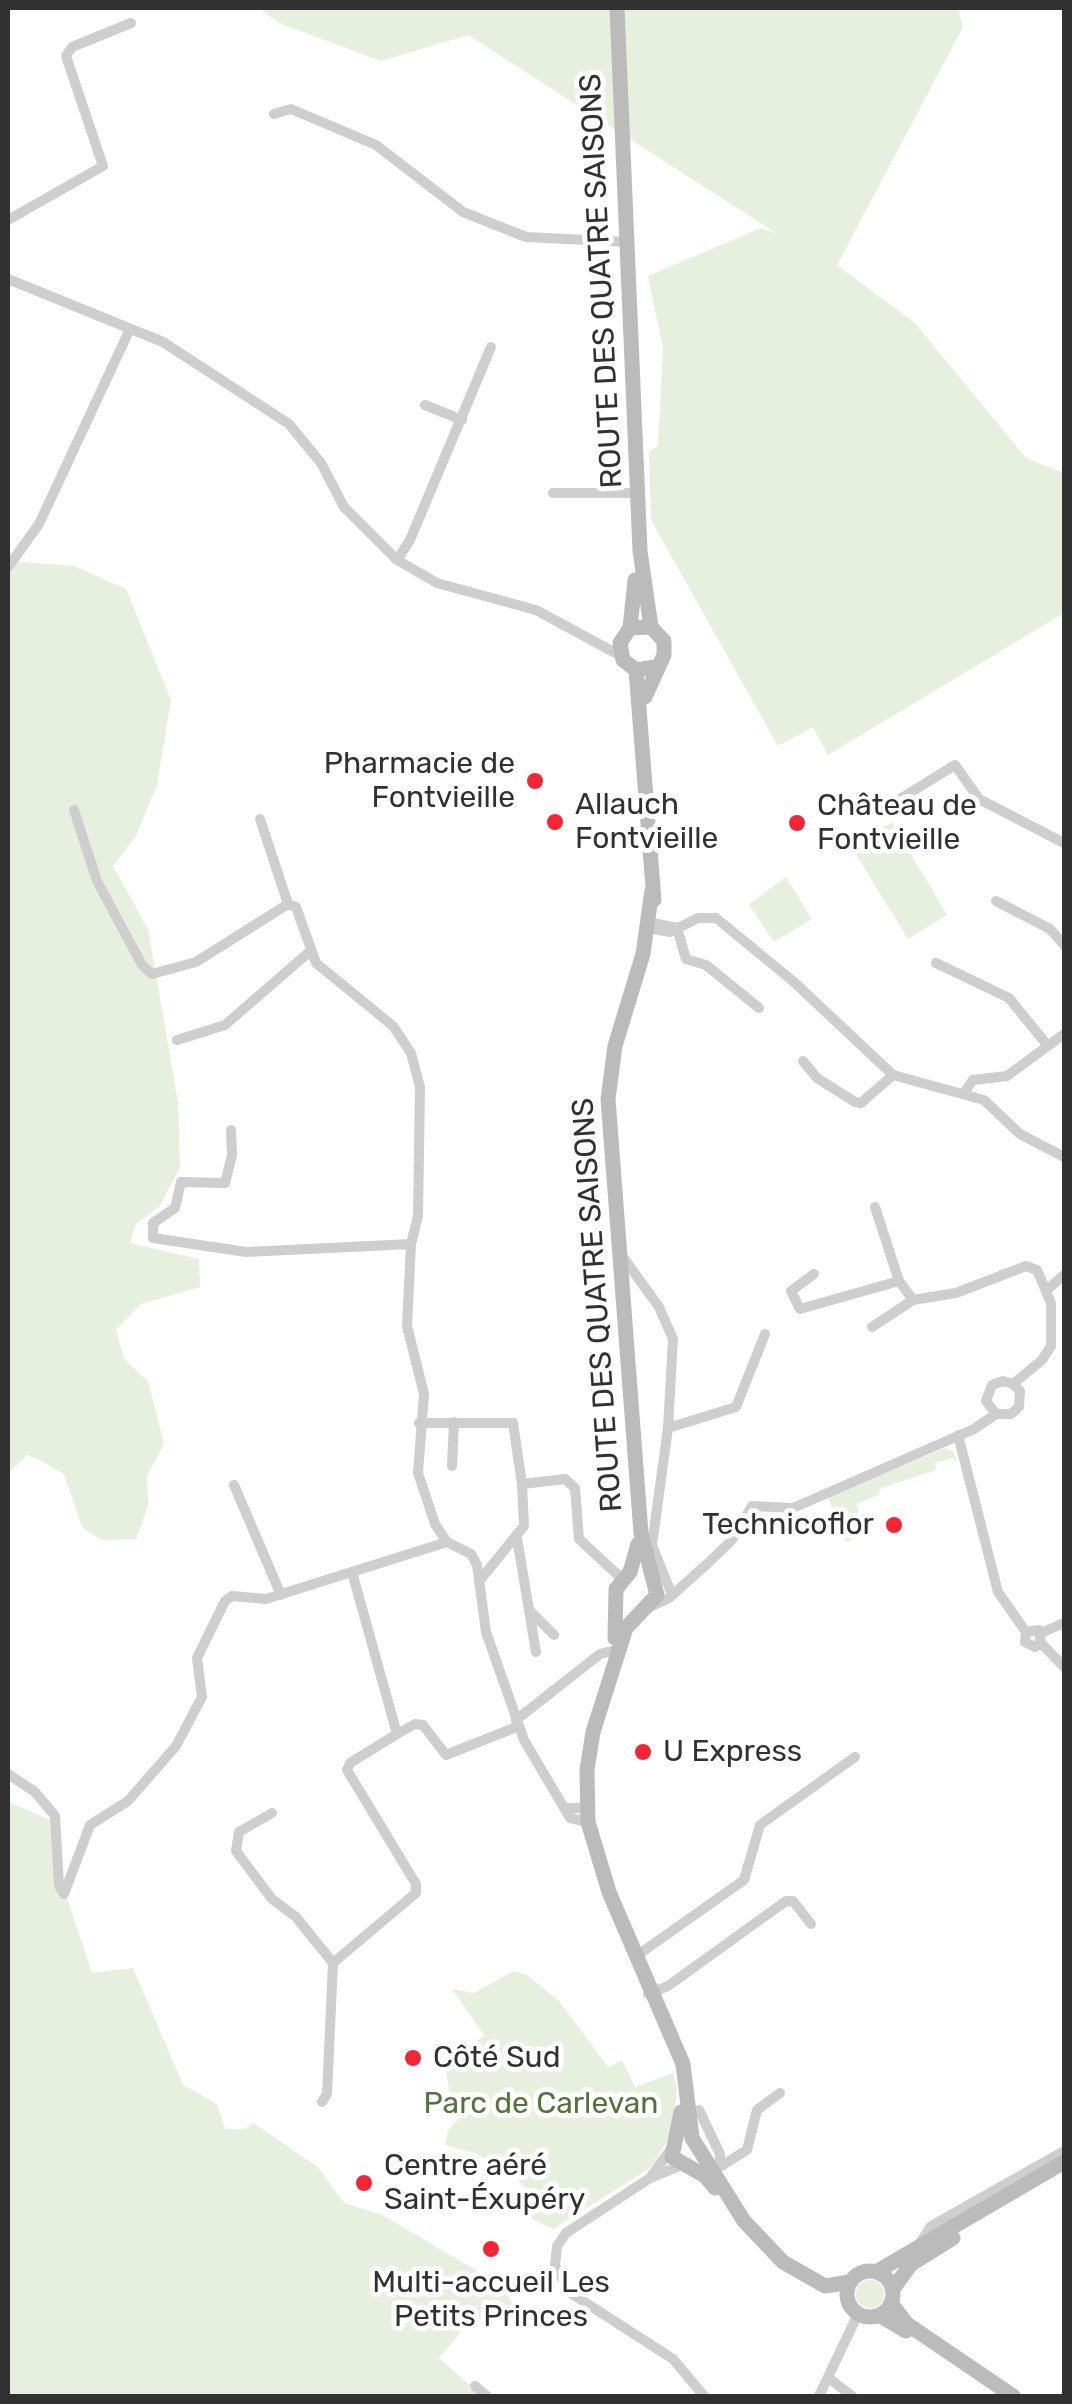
<!DOCTYPE html>
<meta charset="utf-8">
<style>
body{margin:0}
#map{position:relative;width:1072px;height:2404px;overflow:hidden;background:#fff;font-family:Rubik,sans-serif}
canvas{display:block}
.frame{position:absolute;inset:0;border:10px solid #313131;pointer-events:none}
</style>
<div id="map">
<canvas width="1072" height="2404"></canvas>
<div class="frame"></div>
</div>
<script>
const c = document.querySelector('canvas').getContext('2d');
c.lineJoin = 'round';
function fillPath(path, color) { c.fillStyle = color; c.fill(path, 'evenodd'); }
const poly = rows => new Path2D(rows.map(r => 'M' + r).join(''));
function trace(path, color, width, dash) { c.strokeStyle = color; c.lineWidth = width; c.lineCap = dash ? 'butt' : 'round'; c.setLineDash(dash || []); c.stroke(path); }
function label(font, color, halo, rows, align = 'center') {
  c.font = font + ' Rubik,sans-serif'; c.lineWidth = 10; c.setLineDash([]); c.textBaseline = 'middle'; c.strokeStyle = halo; c.fillStyle = color; for (const [text, x, y, turn = 0] of rows) {
    c.save(); c.translate(x, y); c.rotate((+turn || 0) * Math.PI / 180); c.textAlign = isNaN(turn) ? turn : align; if (halo) c.strokeText(text, 0, 0); c.fillText(text, 0, 0); c.restore();
  }
}
const green = poly([
 [259,8,958,8,963,27,837,265,915,323,1026,458,1064,473,1064,613,828,755,813,727,778,746,651,520,649,452,658,446,663,348,648,276,761,228,776,233,468,35,381,61,279,23],
 [8,561,74,566,126,589,171,700,157,785,136,836,113,866,148,929,178,1102,180,1168,159,1207,136,1224,130,1243,199,1259,200,1287,141,1304,116,1329,124,1359,148,1381,164,1444,147,1476,148,1506,136,1539,101,1540,82,1527,64,1474,41,1461,27,1455,8,1473],
 [892,822,947,915,908,939,851,846],
 [786,877,812,919,774,942,749,904],
 [945,1448,953,1451,958,1464,952,1458,935,1463,936,1470,879,1489,880,1494,856,1504,859,1512,845,1519,854,1539,846,1542,828,1497],
 [12,1803,50,1820,63,1886,92,1973,133,1968,183,2085,217,2104,225,2129,245,2129,253,2123,318,2167,344,2203,382,2215,498,2283,521,2314,472,2319,439,2358,482,2396,8,2396,8,1804],
 [514,1971,527,1975,559,2001,608,2067,622,2060,635,2087,673,2073,677,2088,672,2134,650,2168,553,2229,519,2213,534,2201,517,2178,477,2154,445,2145,448,2131,466,2110,462,2099,450,2097,446,2070,457,2053,485,2036,452,1989,474,1993],
 '856 2294a14 14 0 1 1 28 0a14 14 0 1 1-28 0Z'
]);
const street = poly([
 [274,114,291,109,376,145,463,212,526,237,628,242],
 [8,220,103,166,66,56,72,47,131,23],
 [8,279,163,342,289,424,321,463,344,507,397,560,437,583,536,610,621,656],
 [425,405,462,420],
 [553,493,640,493],
 [397,560,410,540,491,347],
 [8,567,39,524,129,331],
 [900,799,955,765,979,799,1064,843],
 [74,810,97,881,142,965,152,974,196,962,288,904,296,907,316,963,393,1026,411,1053,420,1087,418,1216,411,1244,407,1326,424,1394,418,1473,435,1524,447,1542,471,1554,477,1565,486,1632,524,1740,570,1818,588,1822],
 [260,819,288,904],
 [996,901,1050,929,1064,945],
 [648,922,677,928],
 [647,928,670,932,698,918,716,918,794,982,893,1075,984,1100,1020,1134,1064,1157],
 [677,928,686,959,706,965,759,1008],
 [936,963,1009,998,1048,1046],
 [177,1040,225,1025,308,953],
 [803,1061,817,1078,855,1102,861,1103,893,1075],
 [964,1093,973,1080,1007,1076,1064,1034],
 [231,1130,232,1155,225,1183,181,1182,175,1208,153,1223,153,1238,246,1252,411,1244],
 [875,1207,899,1281,913,1300,956,1293,1026,1266,1037,1270,1051,1303,1051,1346,1042,1360,1013,1384,1003,1381,992,1385,986,1401,996,1414,1011,1414,1019,1407,1020,1391,1013,1384],
 [620,1253,659,1307,673,1339,668,1428,652,1545,672,1595],
 [814,1274,791,1291,800,1309,899,1281],
 [1048,1289,1064,1275],
 [872,1327,913,1300],
 [419,1423,513,1423,522,1484],
 [668,1428,736,1407,765,1334],
 [958,1435,998,1592,1026,1632,1025,1642,1035,1647,1041,1643,1039,1630,1026,1632],
 [452,1466,454,1422],
 [234,1485,281,1595],
 [517,1538,536,1652],
 [352,1572,397,1734,415,1724,423,1725,446,1755,519,1726],
 [480,1580,524,1526,522,1484,565,1479,575,1488,579,1539,621,1578],
 [650,1607,669,1598,707,1564,732,1540,752,1506,793,1508,974,1429,996,1414],
 [530,1611,554,1635],
 [1041,1633,1064,1623],
 [1041,1643,1064,1667],
 [516,1720,600,1654,612,1651],
 [8,1774,35,1792,55,1816,59,1885,64,1894,90,1825,128,1801,176,1746,202,1697,197,1658,225,1601,232,1596,266,1599,447,1542],
 [564,1808,580,1808],
 [272,1813,239,1832,236,1851,272,1899,296,1917,333,1963],
 [635,1957,744,1880,760,1825,855,1757],
 [648,1994,668,1986,786,1901,793,1901,811,1924],
 [322,2102,327,2094,333,1963,416,1893,416,1884,347,1770,350,1763,397,1734],
 [699,2110,720,2154,720,2166],
 [682,2165,650,2178,566,2233,557,2246,555,2266,569,2292,673,2359,704,2396],
 [713,2171,747,2150,757,2110,780,2093],
 [650,2178,671,2149],
 [918,2246,931,2226,1064,2151],
 [830,2379,852,2396],
 [475,2386,487,2396],
 [819,2396,858,2314]
]);
const secondary = poly([
 [617,8,640,551,651,627],
 [630,628,635,580],
 [636,670,654,900],
 [645,697,664,655,664,641,651,627,630,628,620,643,623,660,636,670,655,667],
 [652,890,643,954,615,1046,608,1099,641,1533,657,1595,626,1628,593,1732,587,1770,588,1822,609,1892,683,2064,692,2138,744,2221,783,2262,825,2286,850,2282],
 [615,1638,616,1589,630,1572,638,1544],
 [681,2112,672,2157,705,2176,715,2188],
 '847 2294a23 23 0 1 1 46 0a23 23 0 1 1-46 0Z',
 [876,2272,1064,2162],
 [893,2289,911,2264,953,2238],
 [891,2303,907,2324,1013,2396],
 [879,2315,906,2331]
]);
const markers = [
 [535,781,10,"#f62434"],
 [555,822,10,"#f62434"],
 [797,823,10,"#f62434"],
 [894,1525,10,"#f62434"],
 [643,1752,10,"#f62434"],
 [413,2058,10,"#f62434"],
 [364,2183,10,"#f62434"],
 [491,2249,10,"#f62434"]
];
const streetNames = [
 ["ROUTE DES QUATRE SAISONS",602,281,-93],
 ["ROUTE DES QUATRE SAISONS",598,1305,-94]
];
const poiNames = [
 ["Pharmacie de",515,764,"right"],
 ["Fontvieille",515,798,"right"],
 ["Allauch",575,805],
 ["Fontvieille",575,839],
 ["Château de",817,806],
 ["Fontvieille",817,840],
 ["Technicoflor",874,1525,"right"],
 ["U Express",663,1752],
 ["Côté Sud",433,2058],
 ["Centre aéré",384,2166],
 ["Saint-Éxupéry",384,2200],
 ["Multi-accueil Les",491,2283,"center"],
 ["Petits Princes",491,2317,"center"]
];
const parkNames = [
 ["Parc de Carlevan",541,2104]
];
fillPath(green, '#e7efde');
trace(street, '#cecece', 10);
trace(secondary, '#bbb', 15);
for (const [x, y, r, color] of markers) { const dot = new Path2D(); dot.arc(x, y, r, 0, 2 * Math.PI); c.fillStyle = color; c.fill(dot); trace(dot, '#fff', 4); }
label('30px', '#313131', '#fff', streetNames);
label('30px', '#313131', '#fff', poiNames, 'left');
label('30px', '#547239', '#fff', parkNames);
</script>
